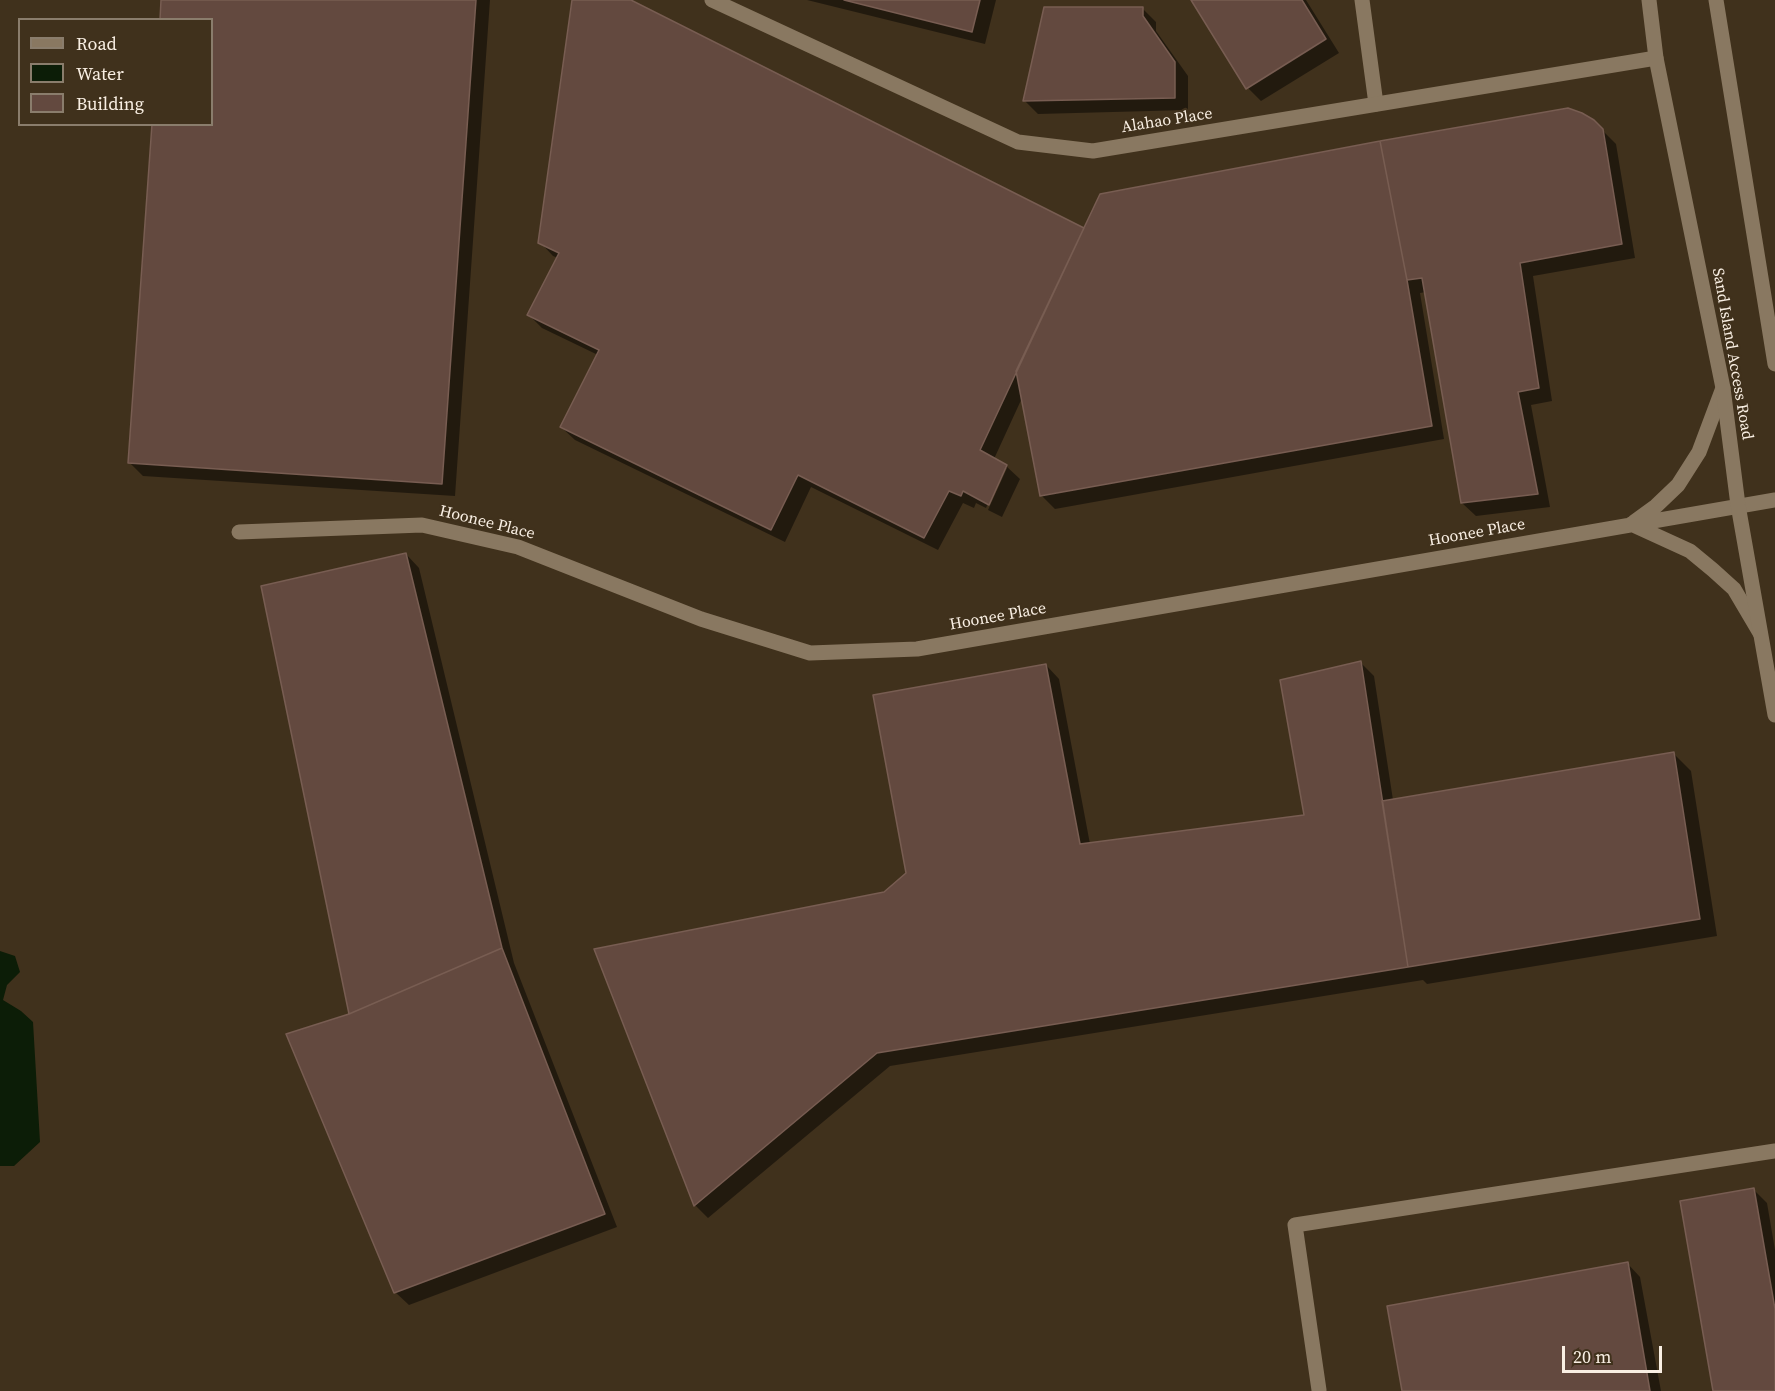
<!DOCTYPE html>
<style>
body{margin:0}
#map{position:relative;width:1775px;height:1391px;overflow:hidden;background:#40311c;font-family:"Source Serif 4",serif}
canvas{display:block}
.legend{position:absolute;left:18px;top:18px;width:195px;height:108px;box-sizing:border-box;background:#40311c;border:2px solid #8a7d6c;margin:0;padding:8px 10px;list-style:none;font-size:18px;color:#f9efe3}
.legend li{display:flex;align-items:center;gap:12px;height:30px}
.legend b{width:30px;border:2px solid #8a7d6c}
.scale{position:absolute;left:1562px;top:1346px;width:100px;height:27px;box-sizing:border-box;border:3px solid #f9efe3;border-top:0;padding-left:8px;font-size:18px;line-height:21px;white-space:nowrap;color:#f9efe3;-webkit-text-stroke:4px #40311c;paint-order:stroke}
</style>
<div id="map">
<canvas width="1775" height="1391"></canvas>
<ul class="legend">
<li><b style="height:8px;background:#897861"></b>Road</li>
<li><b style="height:16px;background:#0c1d07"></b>Water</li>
<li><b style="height:16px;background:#63493f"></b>Building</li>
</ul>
<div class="scale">20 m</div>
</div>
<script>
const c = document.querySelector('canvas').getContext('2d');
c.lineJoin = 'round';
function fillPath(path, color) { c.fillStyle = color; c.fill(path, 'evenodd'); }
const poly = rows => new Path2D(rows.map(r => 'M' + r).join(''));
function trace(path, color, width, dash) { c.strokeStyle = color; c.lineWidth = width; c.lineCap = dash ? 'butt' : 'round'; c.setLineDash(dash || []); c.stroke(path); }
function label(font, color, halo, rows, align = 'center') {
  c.font = font + ' "Source Serif 4",serif'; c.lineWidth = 4.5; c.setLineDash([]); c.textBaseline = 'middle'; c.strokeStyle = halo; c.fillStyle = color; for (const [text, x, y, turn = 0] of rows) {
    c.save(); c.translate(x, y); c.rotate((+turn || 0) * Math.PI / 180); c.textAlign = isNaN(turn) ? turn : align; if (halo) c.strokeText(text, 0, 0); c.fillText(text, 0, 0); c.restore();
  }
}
const water = poly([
 [0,951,15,956,20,972,7,985,3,1000,21,1011,33,1022,40,1142,14,1166,0,1166]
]);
const shadow = poly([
 [162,0,490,0,455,496,143,476,130,463,212,124,212,20],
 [573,0,628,0,1085,230,1593,121,1616,144,1635,258,1533,276,1552,401,1531,405,1550,507,1476,516,1462,503,1426,292,1420,293,1444,439,1055,509,1042,496,1022,398,994,459,1006,466,1020,479,1002,517,988,510,1007,468,1004,468,986,508,976,503,974,508,963,503,938,550,811,487,785,542,575,440,561,427,598,355,542,328,529,315,558,258,553,256,540,242],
 [807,0,996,0,985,44],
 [1193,0,1306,0,1339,53,1261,101,1248,88],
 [1142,8,1156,22,1156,31,1188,76,1188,110,1038,114,1025,101],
 [406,554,419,568,514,963,617,1227,409,1305,395,1292,351,1015],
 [1361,663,1374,676,1393,800,1674,754,1691,771,1717,936,1427,984,1423,980,890,1066,708,1218,695,1205,885,894,908,874,1046,665,1059,679,1090,844,1306,817],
 [1754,1190,1767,1203,1775,1250,1775,1391,1714,1391],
 [1627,1263,1640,1277,1661,1391,1403,1391]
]);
const building = poly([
 [161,0,476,0,442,484,128,463,152,124,212,124,212,20,160,20,161,0],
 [572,0,631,0,1084,228,980,450,1007,465,989,505,963,491,961,496,949,491,924,538,798,475,771,530,560,427,599,350,527,315,559,253,538,243,572,0],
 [844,0,980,0,972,32,844,0],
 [1191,0,1302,0,1326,39,1246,89,1191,0],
 [1044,7,1143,7,1143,16,1175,62,1175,98,1023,101,1044,7],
 [1568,108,1582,113,1594,120,1603,129,1622,244,1520,263,1539,388,1518,392,1538,494,1461,503,1422,278,1407,280,1380,141,1568,108],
 [1380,141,1407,280,1432,426,1040,496,1016,371,1100,194,1380,141],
 [406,553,502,948,349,1014,261,586,406,553],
 [1361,661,1408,967,877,1053,694,1206,594,949,884,892,906,873,873,695,1046,664,1080,844,1304,815,1280,680,1361,661],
 [1674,752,1700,919,1408,967,1382,801,1674,752],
 [502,948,605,1214,394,1293,286,1034,349,1014,502,948],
 [1754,1188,1775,1309,1775,1391,1713,1391,1680,1201,1754,1188],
 [1628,1262,1650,1391,1402,1391,1387,1306,1628,1262]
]);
const service = poly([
 [1362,0,1376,104],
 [1319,1390,1295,1225,1775,1151]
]);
const minor = poly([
 [712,0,1018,142,1093,151,1656,58],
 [1634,522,1656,506,1678,485,1699,452,1723,388],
 [1631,524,1690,551,1713,570,1734,589,1760,633],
 [239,532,422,525,518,547,701,619,810,653,917,649,1775,500]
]);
const secondary = poly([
 [1649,0,1656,58,1723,388,1738,505,1775,715],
 [1716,0,1775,364]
]);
const streetNames = [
 ["Alahao Place",1167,121,-9],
 ["Sand Island Access Road",1732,354,80],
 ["Hoonee Place",487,523,14],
 ["Hoonee Place",1477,533,-10],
 ["Hoonee Place",998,617,-10]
];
fillPath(water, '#0c1d07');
fillPath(shadow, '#0007');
fillPath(building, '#63493f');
trace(building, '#785d52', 1.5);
trace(service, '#897861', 15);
trace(minor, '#897861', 15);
trace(secondary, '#897861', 15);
label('16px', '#f9efe3', '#40311c', streetNames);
</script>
